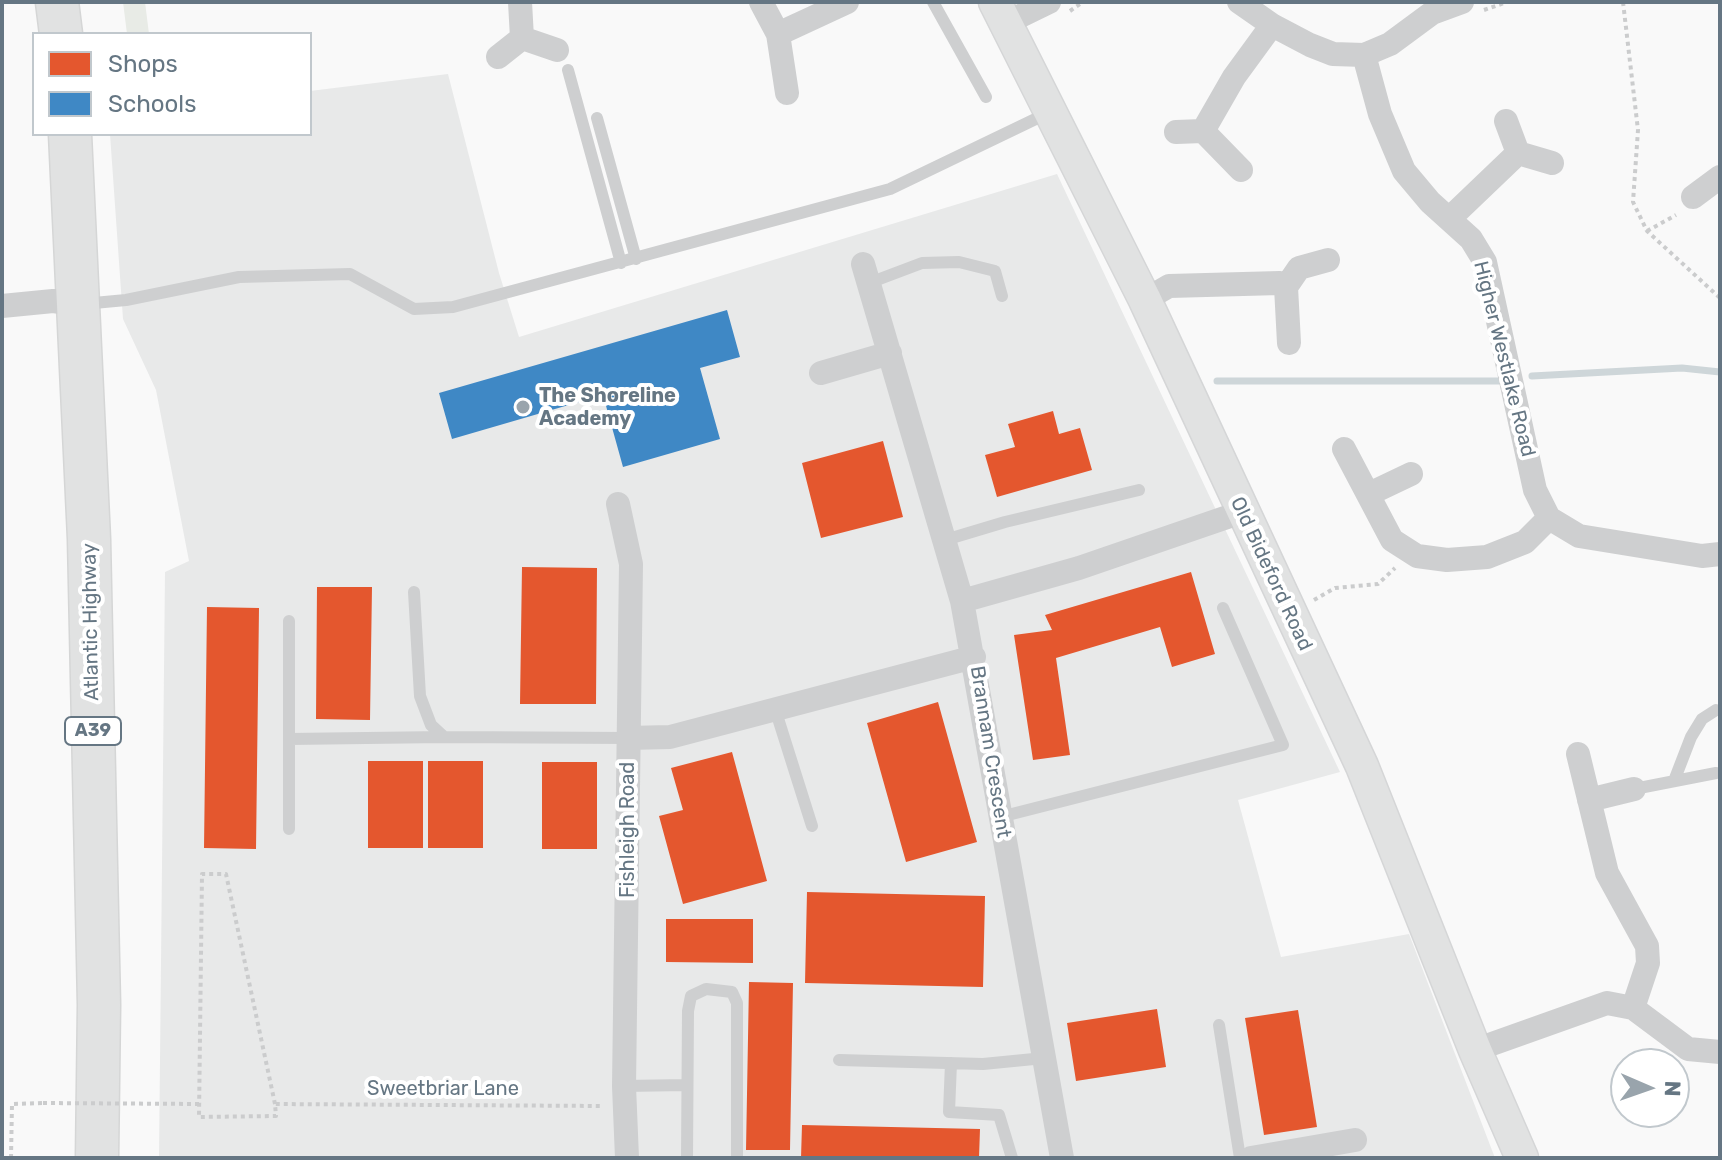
<!DOCTYPE html>
<style>
body{margin:0}
#map{position:relative;width:1722px;height:1160px;overflow:hidden;background:#f9f9f9;font-family:Rubik,sans-serif}
canvas{display:block}
.frame{position:absolute;inset:0;border:4px solid #657683;pointer-events:none}
.legend{position:absolute;left:32px;top:32px;width:280px;height:104px;box-sizing:border-box;background:#fff;border:2px solid #c1c8cd;margin:0;padding:10px 14px;list-style:none;font-size:24px;color:#657683}
.legend li{display:flex;align-items:center;gap:16px;height:40px}
.legend b{width:40px;border:2px solid #c1c8cd}
.north{position:absolute;left:1610px;top:1048px;width:80px;height:80px;box-sizing:border-box;background:#fff;border:2px solid #c1c8cd;border-radius:50%;rotate:92deg;font-size:22px;font-weight:700;line-height:32px;text-align:center;color:#657683}
.north::after{content:'';display:block;margin:auto;width:28px;height:36px;background:#99a4ac;clip-path:polygon(50% 0,100% 100%,50% 72%,0 100%)}
</style>
<div id="map">
<canvas width="1722" height="1160"></canvas>
<div class="frame"></div>
<ul class="legend">
<li><b style="height:22px;background:#e4572e"></b>Shops</li>
<li><b style="height:22px;background:#3f88c5"></b>Schools</li>
</ul>
<div class="north">N</div>
</div>
<script>
const c = document.querySelector('canvas').getContext('2d');
c.lineJoin = 'round';
function fillPath(path, color) { c.fillStyle = color; c.fill(path, 'evenodd'); }
const poly = rows => new Path2D(rows.map(r => 'M' + r).join(''));
function trace(path, color, width, dash) { c.strokeStyle = color; c.lineWidth = width; c.lineCap = dash ? 'butt' : 'round'; c.setLineDash(dash || []); c.stroke(path); }
function label(font, color, halo, rows, align = 'center') {
  c.font = font + ' Rubik,sans-serif'; c.lineWidth = 8; c.setLineDash([]); c.textBaseline = 'middle'; c.strokeStyle = halo; c.fillStyle = color; for (const [text, x, y, turn = 0] of rows) {
    c.save(); c.translate(x, y); c.rotate((+turn || 0) * Math.PI / 180); c.textAlign = isNaN(turn) ? turn : align; if (halo) c.strokeText(text, 0, 0); c.fillText(text, 0, 0); c.restore();
  }
}
const built = poly([
 [448,74,499,273,519,337,1057,174,1340,772,1238,800,1281,957,1409,934,1495,1158,159,1158,165,572,189,561,156,390,123,319,110,134,310,134,310,91]
]);
const green = poly([
 [123,2,145,2,149,34,127,34]
]);
const shops = poly([
 [1053,411,1059,434,1080,428,1092,470,997,497,985,455,1015,447,1008,424],
 [883,441,903,517,821,538,802,463],
 [522,567,597,568,596,704,520,704],
 [1191,572,1215,654,1172,667,1160,627,1056,658,1070,755,1033,760,1014,635,1052,630,1045,615],
 [317,587,372,587,370,720,316,719],
 [207,607,259,608,256,849,204,848],
 [938,702,977,842,906,862,867,723],
 [732,752,767,881,683,904,659,816,683,810,671,768],
 [368,761,423,761,423,848,368,848],
 [428,761,483,761,483,848,428,848],
 [542,762,597,762,597,849,542,849],
 [807,892,985,896,983,987,805,983],
 [666,919,753,919,753,963,666,962],
 [749,982,793,983,790,1150,746,1150],
 [1157,1009,1166,1067,1076,1081,1067,1023],
 [1298,1010,1317,1127,1264,1135,1245,1018],
 [802,1125,980,1129,979,1158,801,1158]
]);
const schools = poly([
 [727,310,740,357,700,368,720,439,623,467,603,395,452,439,439,393]
]);
const stream = poly([
 [1532,376,1682,368,1720,372],
 [1217,381,1499,381]
]);
const path = poly([
 [1623,2,1638,130,1633,202,1647,231,1720,298],
 [1484,10,1507,2],
 [1070,11,1083,2],
 [1647,231,1676,215],
 [1314,600,1335,588,1378,584,1395,568],
 [275,1104,226,874,202,874,199,1117,276,1116,275,1104,601,1106],
 [11,1158,12,1104,43,1103]
]);
const lane = poly([
 [933,2,986,97],
 [568,70,621,263],
 [597,118,636,259],
 [869,283,922,263,959,262,995,271,1002,296],
 [83,304,126,300,239,277,350,274,414,309,453,307,890,189,1048,113],
 [945,540,1005,522,1139,490],
 [414,592,420,696,431,725,444,737,628,738],
 [289,621,289,829],
 [776,712,812,826],
 [289,739,444,737],
 [1674,781,1691,737,1702,719,1716,710],
 [1634,789,1716,773],
 [1000,817,1283,745,1223,608],
 [1219,1025,1240,1158],
 [839,1060,983,1064,1044,1058],
 [951,1063,949,1112,999,1115,1012,1158],
 [624,1086,686,1085],
 [687,1158,688,1011,691,996,706,989,732,992,737,1003,737,1158]
]);
const street = poly([
 [520,2,522,38],
 [761,2,778,34,787,93],
 [1239,2,1272,25,1310,45,1333,54,1364,55,1390,44,1432,13,1462,2],
 [1006,23,1049,2],
 [778,34,847,2],
 [1364,55,1380,114,1404,171,1430,202,1471,239,1485,262,1535,490,1549,518,1579,536,1702,556,1720,554],
 [498,57,522,38,557,50],
 [1506,121,1518,153],
 [1176,132,1203,131],
 [1241,170,1203,131,1234,77,1272,25],
 [1693,197,1720,177],
 [1449,219,1518,153,1552,163],
 [863,264,962,601,1062,1158],
 [1286,287,1299,268,1328,260],
 [1145,300,1169,286,1280,283,1286,287,1289,343],
 [2,306,53,301,76,304],
 [821,373,890,353],
 [1344,449,1392,540,1417,556,1447,560,1487,557,1525,542,1549,518],
 [1369,494,1411,474],
 [618,504,631,564,624,1086,627,1158],
 [962,601,1079,568,1242,512],
 [628,738,670,737,974,657],
 [1578,754,1607,873,1647,946,1648,963,1633,1008],
 [1589,800,1634,789],
 [1475,1050,1607,1003,1633,1008,1688,1049,1720,1052],
 [1251,1158,1355,1140]
]);
const secondary = poly([
 [995,2,1145,300,1362,766,1475,1050,1522,1158]
]);
const highway = poly([
 [57,2,61,34],
 [70,134,89,539,99,1005,97,1158]
]);
const pathBridge = poly([
 [43,1103,199,1104]
]);
const markers = [
 [523,407,8,"#99a4ac"]
];
const shields = [
 [93,731,56]
];
const shieldNames = [
 ["A39",93,731]
];
const streetNames = [
 ["Higher Westlake Road",1504,359,76],
 ["Old Bideford Road",1271,574,65],
 ["Atlantic Highway",91,622,-91],
 ["Brannam Crescent",990,752,81],
 ["Fishleigh Road",628,830,-90],
 ["Sweetbriar Lane",443,1089]
];
const poiNames = [
 ["The Shoreline",539,396],
 ["Academy",539,419]
];
fillPath(built, '#e8e9e9');
fillPath(green, '#e8ebe6');
fillPath(shops, '#e4572e');
fillPath(schools, '#3f88c5');
trace(stream, '#ced6d9', 7);
trace(secondary, '#d5d6d7', 35);
trace(highway, '#d5d6d6', 45);
trace(path, '#cbcccd', 4, [4, 4]);
trace(lane, '#cecfd0', 12);
trace(street, '#cecfd0', 24);
trace(secondary, '#e1e2e2', 32);
trace(highway, '#e1e2e2', 42);
trace(pathBridge, '#cbcccd', 4, [4, 4]);
for (const [x, y, r, color] of markers) { const dot = new Path2D(); dot.arc(x, y, r, 0, 2 * Math.PI); c.fillStyle = color; c.fill(dot); trace(dot, '#fff', 3); }
for (const [x, y, w] of shields) { const box = new Path2D(); box.roundRect(x - w / 2, y - 14, w, 28, 6); c.fillStyle = '#fff'; c.fill(box); trace(box, '#657683', 2); }
label('bold 18px', '#657683', null, shieldNames);
label('20px', '#657683', '#fff', streetNames);
label('bold 20px', '#657683', '#fff', poiNames, 'left');
</script>
